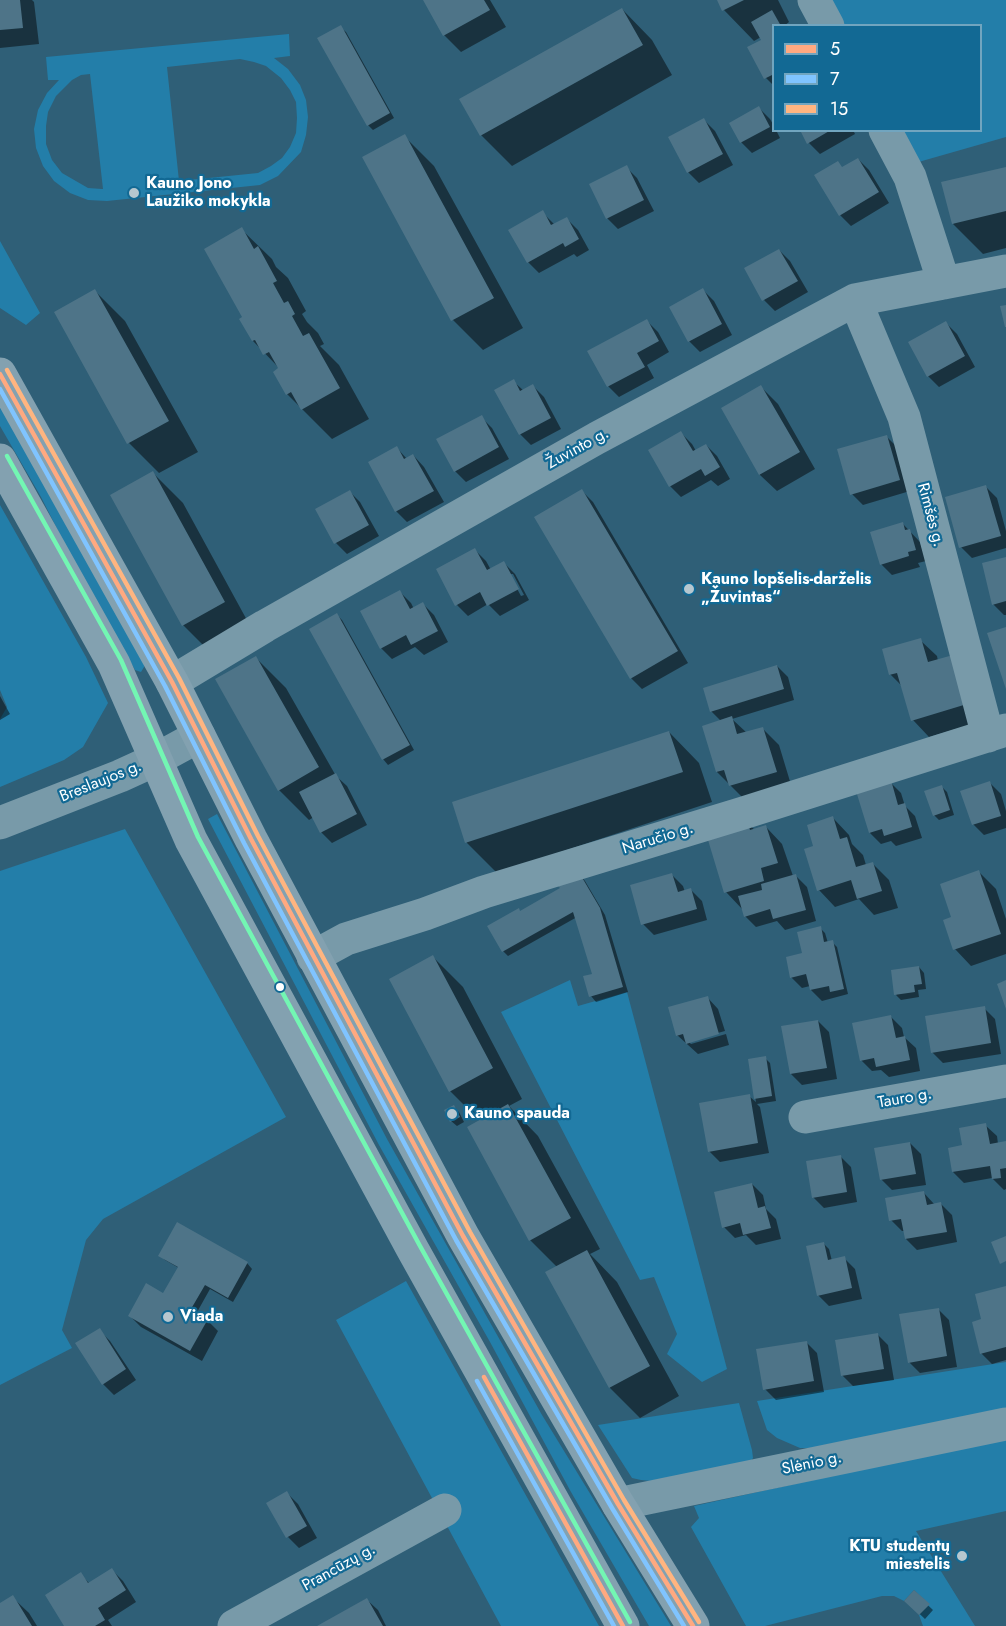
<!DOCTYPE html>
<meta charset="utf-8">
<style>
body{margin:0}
#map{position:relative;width:1006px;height:1626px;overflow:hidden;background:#2f5f77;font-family:Jost,sans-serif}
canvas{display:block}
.legend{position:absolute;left:772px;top:24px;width:210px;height:108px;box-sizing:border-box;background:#126994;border:2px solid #71a5bf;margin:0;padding:8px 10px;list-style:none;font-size:18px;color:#fff}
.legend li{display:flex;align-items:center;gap:12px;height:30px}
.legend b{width:30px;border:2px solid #71a5bf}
</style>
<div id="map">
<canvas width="1006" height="1626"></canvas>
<ul class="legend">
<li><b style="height:8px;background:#ffa980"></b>5</li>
<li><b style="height:8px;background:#80c4ff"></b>7</li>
<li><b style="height:8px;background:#ffb580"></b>15</li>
</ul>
</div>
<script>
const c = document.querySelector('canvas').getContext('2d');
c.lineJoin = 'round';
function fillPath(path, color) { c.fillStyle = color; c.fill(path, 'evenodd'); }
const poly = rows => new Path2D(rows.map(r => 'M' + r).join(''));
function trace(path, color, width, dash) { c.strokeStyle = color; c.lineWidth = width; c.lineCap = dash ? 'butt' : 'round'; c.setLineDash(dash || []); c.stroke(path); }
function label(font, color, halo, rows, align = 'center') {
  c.font = font + ' Jost,sans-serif'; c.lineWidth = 4.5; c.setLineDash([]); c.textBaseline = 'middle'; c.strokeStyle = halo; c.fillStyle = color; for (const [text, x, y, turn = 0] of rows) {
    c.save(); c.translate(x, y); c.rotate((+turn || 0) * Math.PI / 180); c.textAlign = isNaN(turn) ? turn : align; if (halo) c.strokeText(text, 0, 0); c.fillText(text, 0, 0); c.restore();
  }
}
const green = poly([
 [823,0,1006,0,1006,137,915,163,897,131,980,130,980,26,838,25],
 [289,34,290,56,274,58,288,69,300,85,306,100,308,117,306,135,301,152,278,176,260,185,107,201,88,200,70,193,54,181,43,166,36,148,34,129,38,110,47,93,59,80,48,80,46,57],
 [240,59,254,62,266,66,281,78,290,90,296,102,297,118,296,133,290,147,282,158,271,166,258,173,179,181,167,67],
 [90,74,103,189,102,189,88,188,62,173,52,160,46,144,46,126,48,112,56,96,72,80,81,75],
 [0,241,40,313,26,325,0,308],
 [0,405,146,662,144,667,141,672,135,670,80,574,41,497,0,426],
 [0,505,86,657,108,703,83,747,64,760,0,787,0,719,7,707,0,690],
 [217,814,387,1139,542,1415,671,1626,649,1626,571,1492,490,1342,379,1145,208,819],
 [125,829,286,1117,103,1219,86,1240,62,1330,72,1348,0,1385,0,871],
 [570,980,578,1006,627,992,727,1369,702,1382,667,1354,677,1334,654,1277,640,1280,501,1012],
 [406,1281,599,1626,501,1626,336,1320],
 [1006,1362,1006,1408,811,1448,800,1448,777,1438,767,1430,757,1401],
 [739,1403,752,1450,753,1458,751,1461,651,1481,641,1480,632,1478,598,1425],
 [1006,1439,1006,1511,916,1531,975,1626,923,1626,919,1615,929,1604,914,1590,904,1601,894,1596,882,1596,765,1626,746,1626,691,1527,699,1518,694,1506,867,1468]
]);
const shadow = poly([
 [0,0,32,0,34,2,39,44,0,48],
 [425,0,490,0,506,27,461,52,444,35],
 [718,0,778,0,789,22,784,26,774,26,774,86,766,78,763,41,761,37,754,41,724,10],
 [622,9,652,40,672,75,512,166,481,135,461,100],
 [340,27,346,32,394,118,373,130,368,125],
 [759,108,770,119,774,126,774,130,776,130,780,138,752,153,741,142],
 [704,120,715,131,733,165,699,183,688,172],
 [801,130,853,130,855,134,820,154,809,143],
 [404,136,434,166,523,328,483,350,453,320],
 [858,159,869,170,889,203,851,226,840,215,843,168],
 [626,167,637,178,654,211,618,229,607,218],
 [1006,168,1006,248,983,254,953,224],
 [542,212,555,225,567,219,578,230,589,250,577,257,574,254,539,273,528,262],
 [241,229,272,259,276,267,288,278,306,311,302,314,307,322,318,333,324,344,320,346,339,365,369,419,332,439,287,394,280,369,253,341,244,318],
 [779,250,790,261,808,292,775,311,764,300],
 [703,290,714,301,732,335,700,352,689,341,671,307],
 [95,291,125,321,198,452,159,473,129,443,56,313],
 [647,321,658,332,669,352,647,365,654,378,619,397,608,386],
 [946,323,957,334,975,367,939,387,928,376],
 [513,381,524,391,533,386,544,397,561,429,531,445,520,434],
 [761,387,778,404,815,469,777,491,760,475,723,409],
 [481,417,492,428,509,459,466,482,455,471],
 [681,433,692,444,696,451,706,445,717,456,730,479,718,486,711,480,681,497,670,486],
 [886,436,897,447,910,491,863,505,852,494],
 [397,448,407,459,413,455,424,467,444,502,407,522,396,511],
 [153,473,183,503,254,633,213,655,183,625],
 [986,487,997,498,1006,531,1006,548,972,558,961,547],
 [349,491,360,502,379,536,347,554,336,543,317,509],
 [582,491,593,502,688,663,642,689,631,678,537,518],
 [903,524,920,542,926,561,918,563,920,567,892,575,881,564],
 [475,550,486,561,491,570,504,563,515,574,529,600,500,616,488,604,468,616,457,605],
 [509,574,513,574,524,595,521,596],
 [1006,559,1006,615,1004,615,993,604],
 [400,592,411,603,414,609,423,604,434,615,448,642,424,655,415,647,392,659,381,648],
 [337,615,342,620,414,750,388,765,383,759],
 [920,640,937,656,938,661,983,721,929,737,913,720,903,687,890,674],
 [256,658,286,688,336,776,347,786,367,825,332,843,321,832,314,817,309,820,279,790],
 [777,666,788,677,794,700,732,719,747,733,762,728,779,745,792,788,747,802,717,772,721,721,711,711],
 [0,696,10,714,0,720],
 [669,732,699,763,712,802,497,873,467,843,454,803],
 [890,782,901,793,905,806,915,816,922,838,896,846,891,841,881,844,870,833],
 [990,783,1001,794,1006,811,1006,828,984,835,973,824],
 [942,787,947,792,954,815,939,820,934,815],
 [833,818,849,835,852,844,863,855,866,865,872,863,889,880,898,908,874,915,859,899,835,907,819,890,815,847],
 [746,822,755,830,766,827,782,844,793,876,796,876,807,887,816,921,785,930,777,921,756,927,745,916,743,910,726,892,710,841],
 [979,872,996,889,1006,919,1006,954,971,966,955,949,945,921,953,918],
 [580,875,585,881,605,915,628,992,596,1002,591,996,594,975,577,917,508,956,503,951,489,927,521,913,562,889],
 [672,875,683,886,685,892,691,890,702,901,707,920,654,935,643,924],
 [820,928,825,933,828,943,832,942,837,947,848,994,822,1001,811,990,810,986,802,988,791,977],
 [433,957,463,987,522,1099,509,1106,538,1136,600,1249,590,1254,617,1282,679,1396,640,1418,610,1388,547,1273,557,1267,530,1240,480,1121,450,1091],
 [919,967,924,973,926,989,918,990,919,997,901,1000,896,995],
 [707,997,718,1009,725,1031,688,1041,691,1044,726,1034,729,1045,698,1054,677,1035],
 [984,1008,995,1019,1001,1054,943,1063,932,1052],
 [891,1017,902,1028,904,1037,916,1048,920,1071,889,1077,881,1070,872,1071,861,1060],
 [818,1021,829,1032,837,1079,802,1085,791,1074],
 [765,1058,770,1063,776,1101,757,1104,760,1107,769,1153,720,1162,709,1151,749,1096,756,1102,749,1060],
 [454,1107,459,1112,464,1122,457,1126,451,1121],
 [985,1125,997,1136,998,1144,1006,1143,1006,1189,1004,1190,992,1178,964,1183,953,1172,964,1147],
 [910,1143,921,1154,926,1185,892,1190,881,1179],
 [840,1156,851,1167,857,1202,824,1208,813,1197],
 [752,1184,763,1195,766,1209,776,1219,781,1239,756,1245,746,1235,735,1238,724,1227],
 [924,1193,935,1205,941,1204,952,1215,957,1242,917,1250,906,1239,904,1231,902,1231,891,1220],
 [824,1244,829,1249,832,1261,844,1258,855,1269,862,1299,829,1306,818,1295],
 [160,1255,247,1263,252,1269,233,1302,210,1289,196,1314,207,1320,218,1331,202,1361,141,1327,130,1316,169,1298,179,1268,165,1260],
 [1006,1288,1006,1360,992,1364,981,1353],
 [938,1309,949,1320,957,1367,920,1373,909,1362],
 [99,1330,110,1341,136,1380,114,1395,103,1384],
 [877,1334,888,1345,894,1380,853,1386,842,1375],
 [806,1342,817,1353,824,1392,776,1400,765,1389],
 [287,1493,298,1504,317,1538,299,1548,288,1537,269,1504],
 [112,1570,123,1581,136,1602,108,1620,112,1626,66,1626,80,1574,90,1584],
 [914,1592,933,1610,925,1619,906,1601],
 [12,1597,29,1613,37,1626,0,1626,0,1604],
 [366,1599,378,1610,386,1626,320,1626]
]);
const building = poly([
 [0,0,20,0,23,28,0,30],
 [423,0,484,0,490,10,443,36],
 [717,0,744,0,722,11],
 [622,8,643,45,480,136,459,99],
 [772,10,781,26,774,26,774,74,764,79,747,47,761,40,751,22],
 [341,25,390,113,367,126,317,38],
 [759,106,770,127,740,143,729,123],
 [704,118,723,154,687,173,668,137],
 [800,130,831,130,807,144],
 [405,134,494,298,451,321,362,157],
 [858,158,879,192,839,216,814,175,838,161,842,167],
 [627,165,644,200,606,219,589,184],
 [1006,167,1006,211,952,224,941,182],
 [543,210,551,225,567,217,579,239,565,247,563,243,527,263,508,230],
 [242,227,254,249,258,246,264,257,277,281,273,283,284,303,288,301,295,314,292,316,303,336,309,333,340,388,301,410,291,392,286,395,273,372,278,368,269,352,263,355,255,340,252,341,239,319,242,317,204,249],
 [779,249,798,281,762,301,744,268],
 [703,288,722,324,688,342,669,307],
 [95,289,169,421,127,444,54,312],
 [1006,305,1006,327,1005,327,1000,306],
 [647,319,659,341,637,353,645,367,607,387,587,351],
 [946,321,965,356,927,377,908,342],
 [514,379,520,391,533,384,551,418,519,435,494,390],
 [761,385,800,452,759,475,721,408],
 [482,415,499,447,454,472,436,439],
 [681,431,693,451,706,444,720,467,705,476,701,469,669,487,648,450],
 [887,435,900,480,850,495,837,449],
 [397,446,404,459,413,454,434,491,395,512,368,462],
 [153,471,225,602,182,626,110,495],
 [986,485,1001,536,959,548,945,497],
 [582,489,678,651,630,679,534,517],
 [350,490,369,525,334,544,315,509],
 [903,522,905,530,910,529,916,550,908,552,909,556,880,565,870,532],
 [475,548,487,570,504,561,519,589,487,606,480,592,455,606,436,569],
 [1006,557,1006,601,992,605,982,563],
 [400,590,410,609,423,602,438,631,411,645,406,635,380,649,360,611],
 [337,613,410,745,382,760,309,629],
 [1006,627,1006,689,987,633],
 [921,638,928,662,953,655,967,704,911,721,897,673,889,675,882,649],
 [256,656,319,767,278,791,215,679],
 [777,665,784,689,710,712,703,688],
 [732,716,737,734,763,727,777,772,729,786,724,770,716,772,702,726],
 [669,731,683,772,465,843,452,802],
 [336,773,357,814,320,833,299,792],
 [891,780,898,805,905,803,912,827,884,836,882,829,869,833,856,791],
 [990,781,1001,816,972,825,960,791],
 [942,785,950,810,933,816,924,791],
 [833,816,840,839,847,837,856,867,873,862,882,891,857,899,851,880,817,891,804,849,813,846,807,825],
 [747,821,750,830,766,825,778,863,761,868,764,881,724,893,708,840],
 [979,870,1001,934,953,950,943,920,951,917,940,884],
 [672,873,678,892,691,888,697,909,641,925,630,885],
 [580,874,600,908,623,987,589,997,583,976,592,974,573,912,502,952,487,926,519,908,520,911,560,888,558,886],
 [796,874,806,910,773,919,770,909,744,917,738,896,762,890,761,884],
 [821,926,824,942,833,940,844,989,830,992,829,986,810,990,806,974,790,978,786,957,802,953,797,932],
 [433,955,493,1068,449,1092,389,979],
 [919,966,922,984,914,985,915,992,894,995,891,970],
 [1006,980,1006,1009,997,984],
 [708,996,719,1034,686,1044,683,1034,676,1036,668,1007],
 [985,1006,991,1043,931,1053,925,1016],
 [891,1015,896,1038,905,1036,910,1060,876,1067,874,1058,860,1061,852,1023],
 [818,1020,827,1068,790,1074,781,1026],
 [766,1056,772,1096,754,1099,748,1059],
 [750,1094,758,1143,708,1152,699,1103],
 [508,1104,571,1218,529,1241,467,1127],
 [454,1105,460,1117,450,1122,444,1110],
 [986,1123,990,1144,1006,1141,1006,1168,1000,1169,1001,1178,992,1179,990,1166,952,1172,948,1148,962,1145,959,1128],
 [910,1142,916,1174,880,1180,874,1148],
 [841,1155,847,1192,812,1198,806,1161],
 [752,1183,758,1208,765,1206,771,1228,743,1235,740,1223,722,1228,714,1192],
 [924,1191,927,1205,941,1202,947,1232,905,1239,901,1219,889,1221,885,1198],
 [177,1222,248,1262,228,1298,205,1285,191,1309,208,1319,190,1351,128,1316,146,1283,163,1293,178,1267,158,1256],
 [1006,1236,1006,1261,1000,1264,991,1242],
 [824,1242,828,1260,845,1256,852,1288,817,1296,806,1246],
 [587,1250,650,1366,609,1388,545,1272],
 [1006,1286,1006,1347,980,1354,972,1322,981,1319,975,1294],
 [939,1308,947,1356,908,1363,899,1314],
 [100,1328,126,1369,102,1385,75,1343],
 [878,1333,884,1369,841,1376,835,1340],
 [807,1341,814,1381,763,1390,756,1349],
 [287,1491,307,1526,286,1538,266,1503],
 [112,1568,126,1590,98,1608,105,1620,95,1626,64,1626,45,1595,81,1572,88,1583],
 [914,1590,930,1604,919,1615,904,1601],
 [13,1595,32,1626,0,1626,0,1603],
 [367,1598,383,1626,317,1626]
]);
const minor = poly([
 [814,0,828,26],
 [885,130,910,177,944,283],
 [855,300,904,417,988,736],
 [172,682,265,626,597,438,855,300,1006,271],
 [0,823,120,776,155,760,199,736],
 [313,957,346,939,425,914,484,892,740,814,1006,730],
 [805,1117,1006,1081],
 [618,1504,1006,1424],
 [234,1626,445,1510]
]);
const major = poly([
 [0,374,172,682,251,839,463,1236,618,1504,693,1626],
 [0,460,114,664,191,840,413,1250,623,1626]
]);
const bus1 = poly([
 [0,374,172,682,251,839,463,1236,618,1504,693,1626],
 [484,1377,623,1626]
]);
const bus2 = poly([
 [0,389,165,686,244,843,456,1240,612,1508,684,1626],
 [477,1381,614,1626]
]);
const bus3 = poly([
 [7,370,179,678,258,836,470,1232,624,1500,699,1622]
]);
const bus4 = poly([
 [7,456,121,660,198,837,420,1246,630,1622]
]);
const markers = [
 [134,193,6,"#b6c7cf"],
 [689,589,6,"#b6c7cf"],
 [280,987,5,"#fff"],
 [452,1114,6,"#b6c7cf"],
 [168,1317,6,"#b6c7cf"],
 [962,1556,6,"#b6c7cf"]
];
const poiNames = [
 ["Kauno Jono",146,184],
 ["Laužiko mokykla",146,202],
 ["Kauno lopšelis-darželis",701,580],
 ["„Žuvintas“",701,598],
 ["Kauno spauda",464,1114],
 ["Viada",180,1317],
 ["KTU studentų",950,1547,"right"],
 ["miestelis",950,1565,"right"]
];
const streetNames = [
 ["Žuvinto g.",578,449,-29],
 ["Rimšės g.",930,515,75],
 ["Breslaujos g.",101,782,-22],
 ["Naručio g.",658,839,-17],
 ["Tauro g.",905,1099,-10],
 ["Slėnio g.",812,1464,-12],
 ["Prancūzų g.",339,1568,-29]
];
fillPath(green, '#237ea9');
fillPath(shadow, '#0007');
fillPath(building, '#4e7488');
trace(minor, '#789aa9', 33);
trace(major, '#83a1b0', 33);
trace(bus1, '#ffa980', 4.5);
trace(bus2, '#80c4ff', 4.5);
trace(bus3, '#ffb580', 4.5);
trace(bus4, '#73f6b3', 4.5);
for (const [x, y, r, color] of markers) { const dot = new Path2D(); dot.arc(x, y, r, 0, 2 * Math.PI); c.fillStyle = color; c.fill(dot); trace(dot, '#126994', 2); }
label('bold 16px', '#fff', '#126994', poiNames, 'left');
label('16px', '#fff', '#126994', streetNames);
</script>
